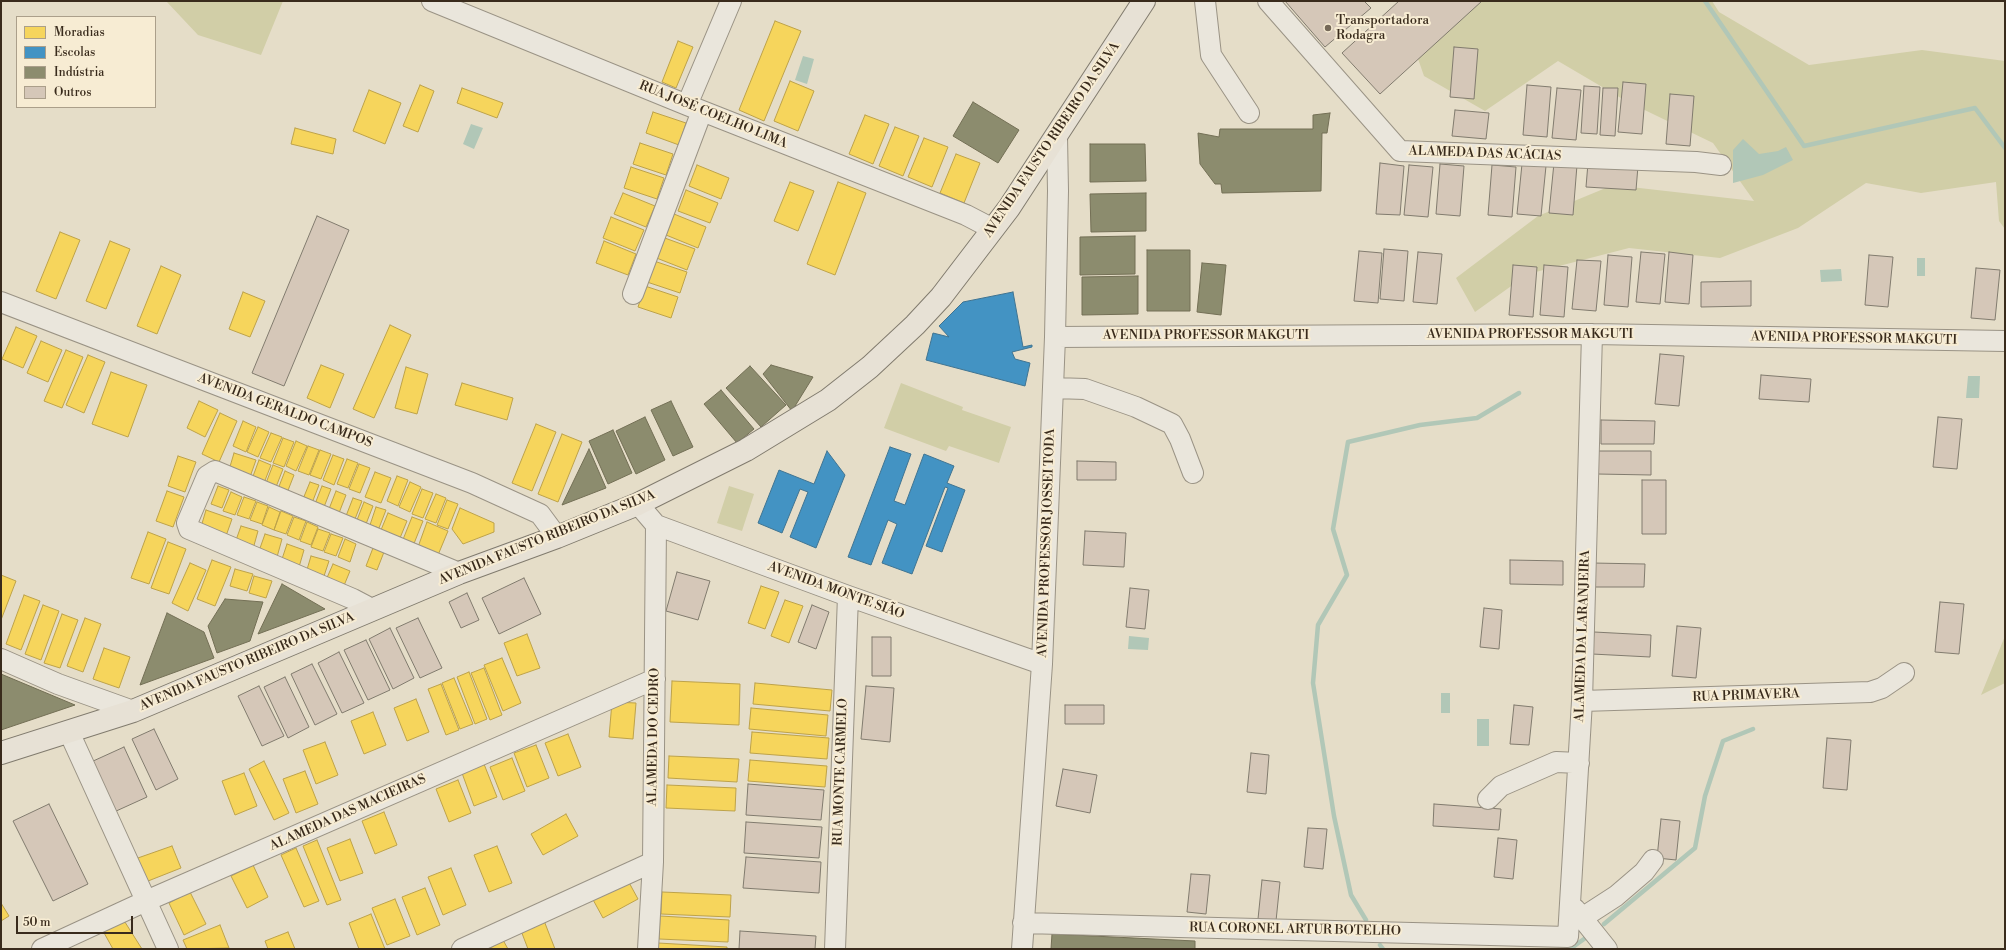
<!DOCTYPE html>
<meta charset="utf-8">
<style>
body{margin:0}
#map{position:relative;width:2006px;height:950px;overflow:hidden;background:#e5ddc8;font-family:"Libre Bodoni",serif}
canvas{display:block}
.frame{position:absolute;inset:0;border:2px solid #392b1c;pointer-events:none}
.legend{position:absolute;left:16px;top:16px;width:140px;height:92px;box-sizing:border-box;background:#f7ecd3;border:1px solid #ab9f8a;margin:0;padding:5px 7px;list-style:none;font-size:12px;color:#392b1c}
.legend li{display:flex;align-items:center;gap:8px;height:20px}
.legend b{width:20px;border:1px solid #ab9f8a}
.scale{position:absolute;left:16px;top:916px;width:117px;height:18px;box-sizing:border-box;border:2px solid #392b1c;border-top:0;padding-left:5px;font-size:12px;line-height:14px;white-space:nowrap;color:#392b1c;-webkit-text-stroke:3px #f7ecd3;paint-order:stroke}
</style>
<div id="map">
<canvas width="2006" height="950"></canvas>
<div class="frame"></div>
<ul class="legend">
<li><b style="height:11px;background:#f6d55c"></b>Moradias</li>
<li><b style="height:11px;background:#4393c3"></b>Escolas</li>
<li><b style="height:11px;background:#8c8c6e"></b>Indústria</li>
<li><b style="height:11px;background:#d5c7b8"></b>Outros</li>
</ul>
<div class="scale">50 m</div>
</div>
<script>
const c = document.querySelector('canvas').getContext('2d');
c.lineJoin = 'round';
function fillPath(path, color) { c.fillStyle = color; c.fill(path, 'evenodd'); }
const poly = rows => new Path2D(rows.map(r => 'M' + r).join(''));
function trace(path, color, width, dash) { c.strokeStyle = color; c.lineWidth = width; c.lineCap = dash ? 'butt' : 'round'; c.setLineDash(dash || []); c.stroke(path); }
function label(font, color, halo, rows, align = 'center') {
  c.font = font + ' "Libre Bodoni",serif'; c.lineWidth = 4; c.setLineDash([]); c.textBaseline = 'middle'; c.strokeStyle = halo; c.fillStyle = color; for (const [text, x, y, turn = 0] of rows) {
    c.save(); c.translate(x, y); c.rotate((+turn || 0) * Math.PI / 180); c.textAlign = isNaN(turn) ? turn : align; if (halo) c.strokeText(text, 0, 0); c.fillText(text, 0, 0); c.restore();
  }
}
const green = poly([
 [166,1,283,1,261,55,198,35],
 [1398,1,1712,1,1719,12,1809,65,1922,50,2005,61,2005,229,1999,221,1996,182,1921,193,1866,183,1798,228,1720,258,1629,248,1528,274,1475,312,1456,278,1538,216,1613,185,1754,201,1713,143,1626,101,1558,61,1485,111,1424,76],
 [901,383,963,407,962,410,1011,427,999,463,949,446,946,451,884,428],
 [729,486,754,494,742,531,717,523],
 [2005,636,2005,683,1981,695]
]);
const water = poly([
 [803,56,814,59,807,84,795,80],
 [471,124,483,128,474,149,463,144],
 [1743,139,1759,154,1778,151,1786,147,1793,160,1763,175,1733,183,1733,150],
 [1917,258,1925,258,1925,276,1917,276],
 [1841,269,1842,281,1821,282,1820,270],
 [1968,376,1980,376,1979,398,1966,398],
 [1129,636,1149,638,1148,650,1128,649],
 [1441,693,1450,693,1450,713,1441,713],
 [1477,719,1489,719,1489,746,1477,746]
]);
const homes = poly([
 [775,21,801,31,764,121,739,110,775,21],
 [678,41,693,47,676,88,662,82,678,41],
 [790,81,814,91,798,131,774,121,790,81],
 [420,85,434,91,418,132,403,126,420,85],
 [462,88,503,103,497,118,457,103,462,88],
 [369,90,401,103,385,144,353,131,369,90],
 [653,112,686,123,679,145,646,133,653,112],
 [865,115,889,124,873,164,849,154,865,115],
 [895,127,919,136,903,176,879,166,895,127],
 [295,128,336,139,333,154,291,144,295,128],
 [924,138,948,147,932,187,908,177,924,138],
 [640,143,673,154,666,175,633,164,640,143],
 [956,154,980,163,964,203,940,193,956,154],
 [697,165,729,178,721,199,689,186,697,165],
 [631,167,664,178,657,199,624,188,631,167],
 [790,182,814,191,798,231,774,221,790,182],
 [838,182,866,193,835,275,807,264,838,182],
 [686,190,718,203,710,223,678,211,686,190],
 [623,193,655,206,646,227,614,214,623,193],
 [674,214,706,227,698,248,666,235,674,214],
 [611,217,644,230,635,251,603,238,611,217],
 [60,232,80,240,56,299,36,291,60,232],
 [662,237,695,249,687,270,654,257,662,237],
 [110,241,130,249,106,309,86,301,110,241],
 [604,241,636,254,628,275,596,263,604,241],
 [654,261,687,272,680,293,647,282,654,261],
 [161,266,181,275,157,334,137,326,161,266],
 [645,286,678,297,671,318,638,307,645,286],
 [243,292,265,301,250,337,229,329,243,292],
 [390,325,411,335,374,418,353,409,390,325],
 [16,327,37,336,23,368,2,359,16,327],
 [41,341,62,350,48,382,27,373,41,341],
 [66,350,83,357,62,408,44,401,66,350],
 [88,355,105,362,84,413,66,405,88,355],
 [321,365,344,374,330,408,307,398,321,365],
 [406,367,428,374,417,414,395,408,406,367],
 [111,372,147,385,128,437,92,424,111,372],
 [462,383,513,398,507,420,455,405,462,383],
 [199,401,218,410,205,437,187,428,199,401],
 [220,413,237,421,219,462,202,454,220,413],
 [243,421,256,427,246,452,233,446,243,421],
 [536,424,556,432,532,491,512,483,536,424],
 [258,427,269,432,258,457,247,452,258,427],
 [271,433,282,437,271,462,260,458,271,433],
 [562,434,582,442,558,502,538,494,562,434],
 [283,438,294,442,284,467,273,463,283,438],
 [296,441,307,446,296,471,286,466,296,441],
 [308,446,319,450,309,475,298,471,308,446],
 [320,450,331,454,321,479,310,475,320,450],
 [234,453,256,460,250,477,229,470,234,453],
 [333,455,344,459,334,485,323,480,333,455],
 [178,456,196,462,185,492,168,486,178,456],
 [347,459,358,463,348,488,337,484,347,459],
 [259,460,271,465,264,483,252,479,259,460],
 [359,464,370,468,360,493,349,489,359,464],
 [273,465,283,469,276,487,266,483,273,465],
 [285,471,294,475,287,493,278,489,285,471],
 [375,472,391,478,381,503,365,497,375,472],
 [397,476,408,480,398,506,387,501,397,476],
 [310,482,319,485,312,503,303,499,310,482],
 [410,482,421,487,410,512,399,507,410,482],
 [218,486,229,490,222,508,211,504,218,486],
 [322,486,331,489,324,507,315,504,322,486],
 [422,489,433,493,423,518,412,514,422,489],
 [167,491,184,497,173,527,156,521,167,491],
 [336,491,346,495,339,513,329,509,336,491],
 [231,492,242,497,235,515,223,511,231,492],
 [436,494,446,498,436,523,425,519,436,494],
 [244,497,256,501,249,519,237,515,244,497],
 [353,498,362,501,355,519,346,516,353,498],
 [447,500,458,504,448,529,437,525,447,500],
 [257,502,268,506,262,524,250,520,257,502],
 [364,502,373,506,366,524,357,520,364,502],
 [269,507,280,512,274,530,262,525,269,507],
 [376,507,386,510,379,528,370,525,376,507],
 [460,508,494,523,494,532,463,544,452,529,460,508],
 [206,510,232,519,226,536,201,527,206,510],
 [281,511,293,516,286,534,274,530,281,511],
 [388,513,407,521,400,538,381,530,388,513],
 [294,517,306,521,299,540,287,535,294,517],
 [412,517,423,521,413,546,402,542,412,517],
 [307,522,318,527,311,545,300,541,307,522],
 [427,522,448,531,438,555,418,547,427,522],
 [241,526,258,531,253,549,235,543,241,526],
 [318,529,330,533,323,551,311,547,318,529],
 [148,532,166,539,149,584,131,578,148,532],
 [265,534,282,539,277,557,259,551,265,534],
 [331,534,343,538,336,556,324,552,331,534],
 [345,539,356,544,350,562,338,557,345,539],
 [168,542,186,549,169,594,151,588,168,542],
 [287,544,304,550,299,567,281,562,287,544],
 [373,548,384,552,377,570,366,566,373,548],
 [311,556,329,561,323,579,306,573,311,556],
 [212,560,231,567,215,606,197,599,212,560],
 [190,563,206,570,188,611,172,603,190,563],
 [333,564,350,571,343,588,326,580,333,564],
 [235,569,253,574,247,591,230,586,235,569],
 [1,575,16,581,1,620,1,575],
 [254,576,272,581,266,598,249,593,254,576],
 [761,586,779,592,765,629,748,623,761,586],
 [24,595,40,601,21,650,6,644,24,595],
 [785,600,803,606,789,643,771,636,785,600],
 [43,605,59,611,41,660,25,654,43,605],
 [62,614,78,620,60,668,44,663,62,614],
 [85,618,101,624,83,672,67,666,85,618],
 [527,634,540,668,517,676,504,643,527,634],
 [104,648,130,657,119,688,93,679,104,648],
 [502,658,521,703,503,711,484,665,502,658],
 [484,668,502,715,490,720,471,673,484,668],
 [469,672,487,719,475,724,457,677,469,672],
 [454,678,473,724,460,729,442,683,454,678],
 [672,681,740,684,739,725,670,722,672,681],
 [755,683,832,690,830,711,753,704,755,683],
 [441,684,459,730,446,735,428,689,441,684],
 [416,699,429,732,407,741,394,708,416,699],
 [612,702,636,703,633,739,609,737,612,702],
 [751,708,828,715,826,736,749,729,751,708],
 [373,712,386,745,364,754,351,721,373,712],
 [752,732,829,738,827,759,750,753,752,732],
 [568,734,581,767,558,776,545,743,568,734],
 [325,742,338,775,316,784,303,750,325,742],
 [536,745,549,778,527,787,514,753,536,745],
 [669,756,739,759,737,782,668,778,669,756],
 [512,758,525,791,503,800,490,767,512,758],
 [750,760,827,766,825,787,748,781,750,760],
 [264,761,289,813,274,820,249,769,264,761],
 [484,764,497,797,474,806,462,773,484,764],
 [305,771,318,804,296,813,283,779,305,771],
 [244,773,257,806,235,815,222,781,244,773],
 [458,780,471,813,449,822,436,789,458,780],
 [667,785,736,788,735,811,666,808,667,785],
 [384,812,397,845,375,854,362,821,384,812],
 [566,814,578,836,543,855,531,834,566,814],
 [350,839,363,873,340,881,327,848,350,839],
 [317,840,341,900,327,905,303,846,317,840],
 [172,846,181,868,143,883,135,859,172,846],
 [497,846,512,883,489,892,474,855,497,846],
 [296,848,319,901,304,907,281,855,296,848],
 [253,865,268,897,247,908,231,876,253,865],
 [451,868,466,905,443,915,428,877,451,868],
 [626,877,638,899,603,918,591,896,626,877],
 [425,888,440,925,417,935,402,897,425,888],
 [190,892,206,924,184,935,169,903,190,892],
 [662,892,731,895,730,917,661,914,662,892],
 [395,899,410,936,387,945,372,908,395,899],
 [1,903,9,916,1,921,1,903],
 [371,914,385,949,359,949,349,923,371,914],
 [660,916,729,920,728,942,659,939,660,916],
 [543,918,555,949,528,949,520,928,543,918],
 [123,919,142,949,113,949,103,931,123,919],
 [220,925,229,948,187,949,183,940,220,925],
 [288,932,295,949,268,949,265,941,288,932],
 [503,940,508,949,489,949,503,940],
 [658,943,727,947,727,949,657,949,658,943]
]);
const schools = poly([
 [1013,292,1023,347,1032,345,1032,347,1012,352,1015,359,1030,363,1025,386,926,360,933,333,949,337,939,326,963,302,1013,292],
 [890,447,911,454,894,501,905,505,924,454,954,466,947,483,965,490,942,552,926,546,948,488,945,487,912,574,882,563,897,524,888,520,871,565,848,557,890,447],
 [827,451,845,475,816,548,790,537,808,492,800,489,782,533,758,523,779,470,814,484,827,451]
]);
const industry = poly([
 [973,102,1019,130,998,163,953,136,973,102],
 [1330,113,1327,133,1322,133,1321,191,1222,193,1221,184,1215,184,1200,164,1198,133,1219,137,1220,129,1313,129,1313,115,1330,113],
 [1090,144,1145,144,1146,181,1090,182,1090,144],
 [1146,193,1146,231,1091,232,1090,194,1146,193],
 [1135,236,1135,274,1080,275,1080,237,1135,236],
 [1147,250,1190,250,1190,311,1147,311,1147,250],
 [1202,263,1226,265,1221,315,1197,312,1202,263],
 [1138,276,1138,314,1082,315,1082,277,1138,276],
 [771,365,813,377,792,411,763,374,771,365],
 [750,366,786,405,761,427,726,388,750,366],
 [721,390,754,429,737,443,704,404,721,390],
 [671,401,693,447,673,456,651,410,671,401],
 [645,417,665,460,636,474,616,431,645,417],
 [613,430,632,473,608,484,589,441,613,430],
 [589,449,606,488,562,505,589,449],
 [282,584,325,609,258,634,282,584],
 [225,599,263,602,250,641,217,653,208,626,225,599],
 [167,613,204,632,214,658,140,685,167,613],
 [1,674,75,705,1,730,1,674],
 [1052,934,1195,941,1195,949,1051,949,1052,934]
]);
const stream = poly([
 [1705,1,1804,146,1975,108,2005,148],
 [1366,920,1351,895,1334,816,1313,683,1318,625,1347,575,1333,529,1348,442,1420,425,1477,418,1519,393],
 [1604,924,1695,848,1705,796,1723,741,1753,729],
 [1380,945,1383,949],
 [1570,949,1584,939]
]);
const building = poly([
 [1285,1,1364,1,1371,8,1325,47,1285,1],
 [1399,1,1482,1,1380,94,1342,53,1399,1],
 [1454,47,1478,49,1474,99,1450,97,1454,47],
 [1623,82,1646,84,1642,134,1618,132,1623,82],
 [1527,85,1551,87,1547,137,1523,135,1527,85],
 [1584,86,1600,87,1597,134,1581,133,1584,86],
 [1557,88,1581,90,1576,140,1552,138,1557,88],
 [1603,88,1618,88,1615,136,1600,135,1603,88],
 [1670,94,1694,96,1690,146,1666,144,1670,94],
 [1455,110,1489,113,1486,139,1452,136,1455,110],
 [1380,163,1404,166,1400,215,1376,214,1380,163],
 [1554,163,1577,165,1573,215,1549,213,1554,163],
 [1588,163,1638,166,1636,190,1586,187,1588,163],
 [1440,164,1464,166,1460,216,1436,214,1440,164],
 [1522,164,1546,166,1541,216,1517,214,1522,164],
 [1409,165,1433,167,1428,217,1404,215,1409,165],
 [1492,165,1516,167,1512,217,1488,215,1492,165],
 [317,216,349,230,284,386,252,373,317,216],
 [1384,249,1408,251,1404,301,1380,299,1384,249],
 [1359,251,1382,253,1378,303,1354,301,1359,251],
 [1418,252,1442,254,1437,304,1413,302,1418,252],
 [1641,252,1665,254,1660,304,1636,302,1641,252],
 [1669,252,1693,255,1689,304,1665,302,1669,252],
 [1608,255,1632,257,1628,307,1604,305,1608,255],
 [1869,255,1893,257,1888,307,1865,305,1869,255],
 [1577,260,1601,261,1596,311,1572,309,1577,260],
 [1513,265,1537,267,1533,317,1509,315,1513,265],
 [1544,265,1568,267,1564,317,1540,315,1544,265],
 [1976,268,2000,270,1995,320,1971,318,1976,268],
 [1751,281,1751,306,1701,307,1701,282,1751,281],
 [1660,354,1684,356,1679,406,1655,404,1660,354],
 [1761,375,1811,379,1809,402,1759,399,1761,375],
 [1938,417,1962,419,1957,469,1933,467,1938,417],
 [1601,420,1655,421,1654,444,1601,444,1601,420],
 [1598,451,1651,451,1651,475,1597,474,1598,451],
 [1077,461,1116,462,1116,480,1077,480,1077,461],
 [1642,480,1666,480,1666,534,1642,534,1642,480],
 [1085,531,1126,533,1124,567,1083,565,1085,531],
 [1510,560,1563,561,1563,585,1510,584,1510,560],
 [1592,563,1645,564,1644,587,1591,587,1592,563],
 [677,572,710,581,698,620,666,611,677,572],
 [524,578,541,614,499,634,482,598,524,578],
 [1130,588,1149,590,1145,629,1126,627,1130,588],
 [467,593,479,620,461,628,449,602,467,593],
 [1940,602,1964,604,1959,654,1935,652,1940,602],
 [812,605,829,612,816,649,798,642,812,605],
 [1484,608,1502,610,1499,649,1480,647,1484,608],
 [418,618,442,668,420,678,396,628,418,618],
 [1677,626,1701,628,1696,678,1672,676,1677,626],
 [390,628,414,678,393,689,369,639,390,628],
 [1594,632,1651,635,1650,657,1592,654,1594,632],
 [872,637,891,637,891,676,872,676,872,637],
 [366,640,390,690,368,700,344,650,366,640],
 [339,652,364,703,342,713,318,663,339,652],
 [312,664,337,714,315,725,291,674,312,664],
 [285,677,309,727,288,738,264,687,285,677],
 [259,686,284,736,262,746,238,696,259,686],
 [866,686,894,688,890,742,861,739,866,686],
 [1065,705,1104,705,1104,724,1065,724,1065,705],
 [1514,705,1533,707,1529,745,1510,744,1514,705],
 [154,729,178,779,156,790,132,739,154,729],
 [1827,738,1851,740,1847,790,1823,788,1827,738],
 [124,747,147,797,114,812,91,762,124,747],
 [1251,753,1269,755,1266,794,1247,792,1251,753],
 [1063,769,1097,775,1090,813,1056,806,1063,769],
 [748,784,824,790,821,820,746,815,748,784],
 [49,804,88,884,53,901,13,821,49,804],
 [1434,804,1501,809,1499,830,1433,826,1434,804],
 [1661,819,1680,821,1676,860,1657,858,1661,819],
 [746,822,822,827,819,858,744,853,746,822],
 [1308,828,1327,829,1323,869,1304,867,1308,828],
 [1498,838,1517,840,1513,879,1494,877,1498,838],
 [746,857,821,862,819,893,743,888,746,857],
 [1191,874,1210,875,1206,914,1187,912,1191,874],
 [1262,880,1280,882,1276,921,1258,919,1262,880],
 [740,931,816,936,815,949,739,949,740,931]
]);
const minor = poly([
 [432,1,687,105,966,215,993,229],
 [1205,1,1211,55,1249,113],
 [1268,1,1400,151,1696,162,1721,165],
 [687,105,731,1],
 [633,294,702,111],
 [1,302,472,483,540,514,557,537],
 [1055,337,1592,334,2005,341],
 [1054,388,1085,389,1136,407,1172,424,1180,439,1193,473],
 [638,504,656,525,848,596,1042,664],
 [372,609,353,599,189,529,187,523,207,476,215,471,459,573],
 [1,659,58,684,133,711],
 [1582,701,1870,692,1882,688,1904,673],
 [69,732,168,949],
 [1488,799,1501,786,1556,762,1579,763],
 [1575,909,1607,949],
 [1582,918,1616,896,1644,872,1653,860],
 [1023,923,1568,937,1582,701,1592,334],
 [42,949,146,901,655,679],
 [462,949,653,862],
 [648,949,653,862,656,525],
 [835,949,848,596],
 [1022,949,1042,664,1055,337,1058,191,1057,136]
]);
const major = poly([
 [1,753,133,711,459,573,557,537,638,504,746,450,828,400,870,367,915,325,941,297,1009,208,1144,1]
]);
const markers = [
 [1328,28,4,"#756958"]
];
const poiNames = [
 ["Transportadora",1336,21],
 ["Rodagra",1336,36]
];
const streetNames = [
 ["RUA JOSÉ COELHO LIMA",713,115,22],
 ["AVENIDA FAUSTO RIBEIRO DA SILVA",1052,140,-56],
 ["ALAMEDA DAS ACÁCIAS",1485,154,2],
 ["AVENIDA PROFESSOR MAKGUTI",1530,335],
 ["AVENIDA PROFESSOR MAKGUTI",1206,336],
 ["AVENIDA PROFESSOR MAKGUTI",1854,339,1],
 ["AVENIDA GERALDO CAMPOS",285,411,21],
 ["AVENIDA FAUSTO RIBEIRO DA SILVA",547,538,-22],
 ["AVENIDA PROFESSOR JOSSEI TODA",1047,543,-88],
 ["AVENIDA MONTE SIÃO",836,591,20],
 ["ALAMEDA DA LARANJEIRA",1583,636,-88],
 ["AVENIDA FAUSTO RIBEIRO DA SILVA",247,662,-23],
 ["RUA PRIMAVERA",1746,696,-2],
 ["ALAMEDA DO CEDRO",654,737,-89],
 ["RUA MONTE CARMELO",841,772,-88],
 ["ALAMEDA DAS MACIEIRAS",348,813,-24],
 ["RUA CORONEL ARTUR BOTELHO",1295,930,1]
];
fillPath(green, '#d1cea7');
fillPath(water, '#b1c7b7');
fillPath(homes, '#f6d55c');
trace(homes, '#bda249', 1);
fillPath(schools, '#4393c3');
trace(schools, '#407491', 1);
fillPath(industry, '#8c8c6e');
trace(industry, '#736f55', 1);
trace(stream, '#b1c7b7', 4.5);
fillPath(building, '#d5c7b8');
trace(building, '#817b6e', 1);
trace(minor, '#9a9385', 22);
trace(major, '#817b6e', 24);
trace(minor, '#eae6dc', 20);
trace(major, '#e7e1d5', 22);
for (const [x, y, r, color] of markers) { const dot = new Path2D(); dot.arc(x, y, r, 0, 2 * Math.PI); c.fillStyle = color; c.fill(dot); trace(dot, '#f7ecd3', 1.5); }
label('13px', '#392b1c', '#f7ecd3', poiNames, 'left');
label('13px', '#392b1c', '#f7ecd3', streetNames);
</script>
